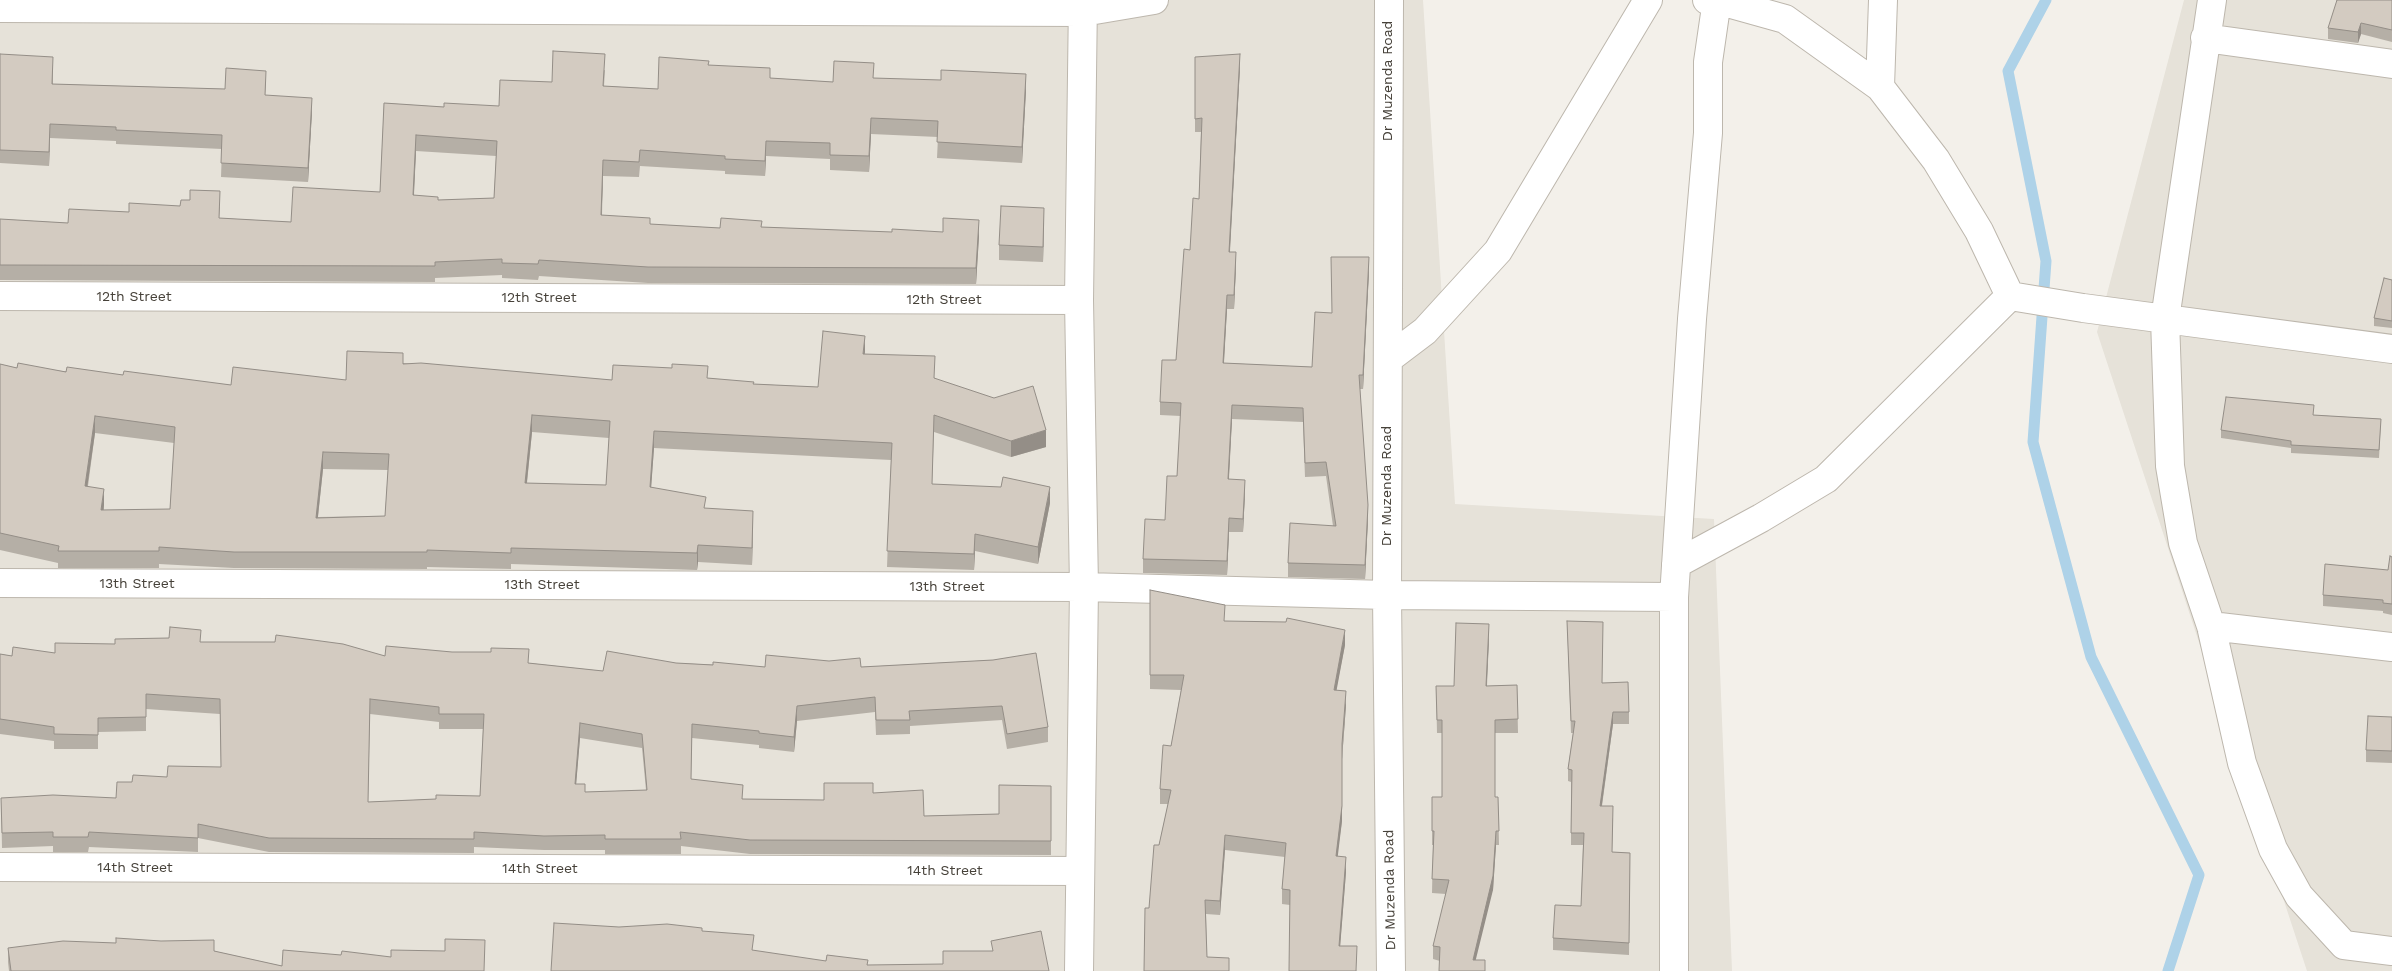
<!DOCTYPE html>
<style>
body{margin:0}
canvas{display:block;background:#f3f0ea}
</style>
<canvas width="2392" height="971"></canvas>
<script>
const c = document.querySelector('canvas').getContext('2d');
c.lineJoin = 'round';
function fillPath(path, color) { c.fillStyle = color; c.fill(path, 'evenodd'); }
const poly = rows => new Path2D(rows.map(r => 'M' + r).join(''));
function trace(path, color, width, dash) { c.strokeStyle = color; c.lineWidth = width; c.lineCap = dash ? 'butt' : 'round'; c.setLineDash(dash || []); c.stroke(path); }
function label(font, color, halo, rows, align = 'center') {
  c.font = font + ' "Work Sans",sans-serif'; c.lineWidth = 4; c.setLineDash([]); c.textBaseline = 'middle'; c.strokeStyle = halo; c.fillStyle = color; for (const [text, x, y, turn = 0] of rows) {
    c.save(); c.translate(x, y); c.rotate((+turn || 0) * Math.PI / 180); c.textAlign = isNaN(turn) ? turn : align; if (halo) c.strokeText(text, 0, 0); c.fillText(text, 0, 0); c.restore();
  }
}
const residential = poly([
 [0,0,1423,0,1455,504,1714,519,1732,971,0,971],
 [2184,0,2392,0,2392,971,2307,971,2097,332]
]);
const stream = poly([
 [2046,0,2008,71,2046,261,2033,442,2091,657,2199,875,2168,971]
]);
const minor = poly([
 [1389,0,1387,595,1391,971],
 [1707,0,1717,0,1785,19,1880,87,1936,160,1979,231,2010,296],
 [2212,0,2165,319,2170,466,2183,543,2211,626,2242,763,2273,849,2299,896,2344,945,2392,951],
 [0,8,1083,12,1154,0],
 [2205,38,2392,64],
 [1880,87,1883,0],
 [0,296,1079,300],
 [2010,296,2083,308,2392,349],
 [1388,359,1425,331,1498,251,1648,0],
 [1676,564,1761,518,1826,479,2010,296],
 [0,583,1084,587,1387,595,1674,597,1674,971],
 [1674,597,1692,319,1708,133,1708,62,1717,0],
 [2211,626,2392,647],
 [0,867,1080,871],
 [1079,971,1084,587,1079,300,1083,0]
]);
const wall = poly([
 [2392,0,2392,42,2361,34,2358,43,2328,39,2328,28],
 [0,54,53,71,53,84,225,89,266,84,265,95,312,111,308,182,221,177,222,149,116,144,116,141,50,138,49,166,0,163],
 [1195,57,1240,67,1230,252,1236,266,1234,309,1227,309,1224,363,1312,367,1332,313,1369,271,1363,389,1360,389,1368,519,1365,579,1288,577,1288,563,1333,526,1326,476,1305,477,1303,422,1232,419,1229,479,1245,493,1243,532,1229,532,1227,575,1143,573,1143,559,1165,520,1177,476,1181,416,1160,415,1160,402,1176,360,1190,250,1199,199,1201,132,1195,132],
 [709,65,770,78,833,82,874,78,1026,90,1022,163,937,158,938,137,871,134,869,172,830,170,830,159,766,156,765,176,725,174,725,171,640,166,639,177,603,176,602,215,650,224,720,228,762,227,979,236,976,284,648,283,539,276,538,280,502,278,502,275,435,278,435,282,0,280,0,219,68,223,129,212,180,206,220,207,219,218,291,222,380,192,384,103,444,107,499,106,552,82,605,70,604,86,658,89],
 [416,151,496,156,494,198,438,200,414,195],
 [1044,223,1043,262,999,260,999,245],
 [2392,280,2392,328,2374,326,2374,318],
 [865,354,935,378,1046,447,1011,457,934,432,932,484,1050,503,1038,564,975,551,974,570,887,567,891,460,654,448,651,487,753,528,752,565,698,562,697,570,511,564,511,569,427,567,427,569,234,568,159,564,159,568,58,568,58,563,0,550,0,364,17,368,123,375,231,385,346,380,403,363,612,380,708,378,754,384,818,387],
 [532,432,609,438,606,485,527,483],
 [95,433,174,443,170,509,104,510,104,505,88,486],
 [323,469,388,470,385,516,318,517],
 [2314,415,2381,419,2379,458,2291,453,2291,448,2221,438,2221,430],
 [2392,557,2392,615,2383,613,2383,611,2323,606,2323,595,2388,570],
 [1150,590,1225,621,1345,645,1336,690,1346,705,1342,759,1342,821,1337,856,1346,872,1340,946,1357,971,1290,905,1282,904,1282,889,1285,857,1225,850,1220,915,1206,914,1207,957,1229,971,1144,971,1149,908,1159,845,1168,804,1160,804,1160,789,1171,746,1181,690,1150,689],
 [1567,621,1602,683,1629,712,1629,724,1613,724,1602,806,1613,819,1612,852,1630,853,1629,955,1553,950,1553,938,1581,906,1583,845,1571,845,1571,782,1568,781,1568,769,1573,733,1571,733],
 [169,638,201,642,385,656,529,663,603,671,676,663,765,667,861,667,993,660,1048,727,1048,742,1007,749,1002,720,910,726,910,734,876,735,875,712,797,721,794,752,759,748,759,745,692,738,691,779,743,799,824,800,873,793,924,816,999,814,1051,786,1051,855,750,854,681,846,681,854,605,854,605,850,544,850,474,847,474,853,269,852,198,838,198,852,89,847,88,852,53,852,53,846,2,848,1,798,116,798,132,782,167,777,221,767,220,714,146,709,146,731,98,732,98,749,54,749,54,741,0,734,0,654,12,656,55,653,115,644],
 [370,714,439,722,439,729,483,729,480,796,436,799,368,802],
 [580,738,642,748,646,790,585,792,576,784],
 [1489,638,1487,686,1517,685,1518,733,1495,733,1495,797,1498,797,1499,845,1496,845,1493,890,1440,961,1433,959,1433,946,1446,894,1432,893,1433,845,1432,845,1432,797,1442,797,1442,733,1437,733,1436,686,1454,686],
 [2392,717,2392,763,2366,762,2366,750],
 [8,948,214,951,282,966,485,971,9,971,8,962]
]);
const shadedWall = poly([
 [2361,23,2361,34,2358,43,2358,32],
 [1240,54,1240,67,1229,266,1229,252],
 [1026,74,1026,90,1022,163,1022,147],
 [312,98,312,111,308,182,308,168],
 [871,118,871,134,869,172,869,156],
 [50,124,50,138,49,166,49,152],
 [416,135,416,151,413,211,413,195],
 [766,141,766,156,765,176,765,161],
 [603,160,603,176,601,231,601,215],
 [1044,208,1044,223,1043,262,1043,247],
 [979,220,979,236,976,284,976,268],
 [1236,252,1236,266,1234,309,1234,295],
 [1369,257,1369,271,1363,389,1363,375],
 [1227,295,1227,309,1223,377,1223,363],
 [865,336,865,352,863,370,863,354],
 [1232,405,1232,419,1228,493,1228,479],
 [532,415,532,432,525,500,525,483],
 [95,416,95,433,85,502,85,486],
 [1046,430,1046,447,1011,457,1011,441],
 [654,431,654,448,650,503,650,487],
 [323,452,323,469,316,534,316,518],
 [1245,480,1245,493,1243,532,1243,519],
 [1050,487,1050,503,1038,564,1038,547],
 [104,489,104,505,101,527,101,510],
 [1368,505,1368,519,1365,579,1365,565],
 [753,511,753,528,752,565,752,548],
 [1229,518,1229,532,1227,575,1227,561],
 [975,534,975,551,974,570,974,554],
 [698,545,698,562,697,570,697,553],
 [1489,624,1489,638,1486,700,1486,686],
 [1345,630,1345,645,1334,704,1334,690],
 [1346,691,1346,705,1342,759,1342,821,1336,871,1336,856],
 [797,706,797,721,794,752,794,737],
 [1613,712,1613,724,1600,818,1600,806],
 [580,723,580,738,575,798,575,784],
 [1496,831,1496,845,1493,890,1473,971,1473,960],
 [1225,835,1225,850,1220,915,1220,901],
 [1346,857,1346,872,1339,961,1339,946]
]);
const building = poly([
 [2337,0,2392,0,2392,30,2361,23,2358,32,2328,28,2337,0],
 [553,51,605,54,603,86,658,89,659,57,709,61,708,65,770,68,770,78,833,82,834,61,874,63,873,78,941,80,941,70,1026,74,1022,147,937,142,938,121,871,118,869,156,830,155,830,143,766,141,765,161,725,159,725,156,640,150,639,162,603,160,601,215,650,218,650,224,720,228,721,218,762,221,761,227,892,232,892,229,943,232,943,218,979,220,976,268,648,267,539,260,538,264,502,263,502,259,435,262,435,266,0,265,0,219,68,223,69,209,129,212,129,203,180,206,181,200,190,200,190,190,220,191,219,218,291,222,293,187,380,192,384,103,444,107,444,103,499,106,500,80,552,82,553,51],
 [416,135,497,141,494,198,438,200,438,197,413,195,416,135],
 [0,54,53,57,52,84,225,89,226,68,266,71,265,95,312,98,308,168,221,163,222,135,116,130,116,127,50,124,49,152,0,150,0,54],
 [1240,54,1229,252,1236,252,1234,295,1227,295,1223,363,1312,367,1315,312,1332,313,1331,257,1369,257,1363,375,1359,375,1368,505,1365,565,1288,563,1290,523,1336,526,1326,462,1305,463,1303,408,1232,405,1228,479,1245,480,1243,519,1229,518,1227,561,1143,559,1145,519,1165,520,1167,476,1177,476,1181,403,1160,402,1162,360,1176,360,1184,249,1190,250,1193,198,1199,199,1202,118,1195,119,1195,57,1240,54],
 [1001,206,1044,208,1043,247,999,245,1001,206],
 [2384,278,2392,280,2392,321,2374,318,2384,278],
 [823,331,865,336,863,354,935,356,934,378,994,398,1033,386,1046,430,1011,441,934,415,932,484,1001,487,1003,477,1050,487,1038,547,975,534,974,554,887,551,892,443,654,431,650,487,706,497,704,508,753,511,752,548,698,545,697,553,511,548,511,553,427,550,427,552,234,552,159,547,159,551,58,551,59,546,0,533,0,364,17,368,18,363,66,372,67,367,123,375,124,371,231,385,233,367,346,380,347,351,403,353,403,364,421,363,612,380,613,365,672,368,672,364,708,366,707,378,754,382,753,384,818,387,823,331],
 [532,415,610,421,606,485,525,483,532,415],
 [95,416,175,427,170,509,101,510,104,489,85,486,95,416],
 [323,452,389,454,385,516,316,518,323,452],
 [2226,397,2314,405,2313,415,2381,419,2379,450,2291,445,2291,441,2221,430,2226,397],
 [2390,556,2392,557,2392,604,2383,603,2383,600,2323,595,2325,564,2388,570,2390,556],
 [1150,590,1225,605,1224,621,1286,622,1287,618,1345,630,1334,690,1346,691,1342,744,1342,806,1336,856,1346,857,1339,946,1357,946,1356,971,1289,971,1290,890,1282,889,1286,843,1225,835,1220,901,1205,900,1207,957,1229,958,1229,971,1144,971,1145,908,1149,908,1154,845,1159,845,1171,790,1160,789,1163,745,1171,746,1184,675,1150,675,1150,590],
 [1567,621,1603,622,1602,683,1628,682,1629,712,1613,712,1600,806,1613,806,1612,852,1630,853,1629,943,1553,938,1555,905,1581,906,1584,833,1571,833,1572,770,1568,769,1575,721,1571,721,1567,621],
 [1456,623,1489,624,1486,686,1517,685,1518,719,1495,720,1495,797,1498,797,1499,831,1496,831,1493,876,1473,960,1485,960,1485,971,1439,971,1440,947,1433,946,1449,880,1432,879,1434,831,1432,831,1432,797,1442,797,1442,720,1437,720,1436,686,1454,686,1456,623],
 [170,627,201,630,200,642,275,642,276,635,343,644,385,656,386,646,452,652,491,652,491,648,529,649,528,663,603,671,607,651,676,663,713,665,713,662,765,667,766,655,829,661,860,658,861,667,993,660,1036,653,1048,727,1007,734,1002,706,909,711,910,720,876,720,875,697,797,706,794,737,759,733,759,731,692,724,691,779,743,785,742,799,824,800,824,783,873,783,873,793,923,790,924,816,999,814,999,785,1051,786,1051,841,750,840,680,832,681,839,605,839,605,835,544,836,474,832,474,839,269,838,198,824,198,838,89,832,88,837,53,837,53,832,2,833,1,798,53,795,116,798,117,782,132,782,133,775,167,777,168,766,221,767,220,699,146,694,146,717,98,718,98,735,54,734,54,727,0,719,0,654,12,656,13,647,55,653,55,643,115,644,115,639,169,638,170,627],
 [370,699,439,707,439,714,484,714,480,796,436,795,436,799,368,802,370,699],
 [580,723,642,734,647,790,585,792,585,784,575,784,580,723],
 [2368,716,2392,717,2392,751,2366,750,2368,716],
 [554,923,619,927,667,924,702,928,702,931,754,935,752,950,826,961,827,955,868,960,867,965,943,964,943,951,993,951,991,941,1041,931,1049,971,551,971,554,923],
 [116,938,161,941,214,940,214,951,282,966,283,950,341,955,342,951,391,957,391,950,445,951,445,939,485,940,484,971,11,971,8,948,63,941,116,943,116,938]
]);
const streetNames = [
 ["Dr Muzenda Road",1388,81,-90],
 ["12th Street",134,297],
 ["12th Street",539,298],
 ["12th Street",944,300],
 ["Dr Muzenda Road",1387,486,-90],
 ["13th Street",137,584],
 ["13th Street",542,585],
 ["13th Street",947,587],
 ["14th Street",135,868],
 ["14th Street",540,869],
 ["14th Street",945,871],
 ["Dr Muzenda Road",1390,890,-91]
];
fillPath(residential, '#e6e2d9');
trace(stream, '#aed2e8', 11);
trace(minor, '#bdb7ad', 30);
trace(minor, '#fff', 28);
fillPath(wall, '#b5afa6');
fillPath(shadedWall, '#948e87');
fillPath(building, '#d3cbc1');
trace(building, '#948e87', 1);
label('14px', '#464139', '#fff', streetNames);
</script>
